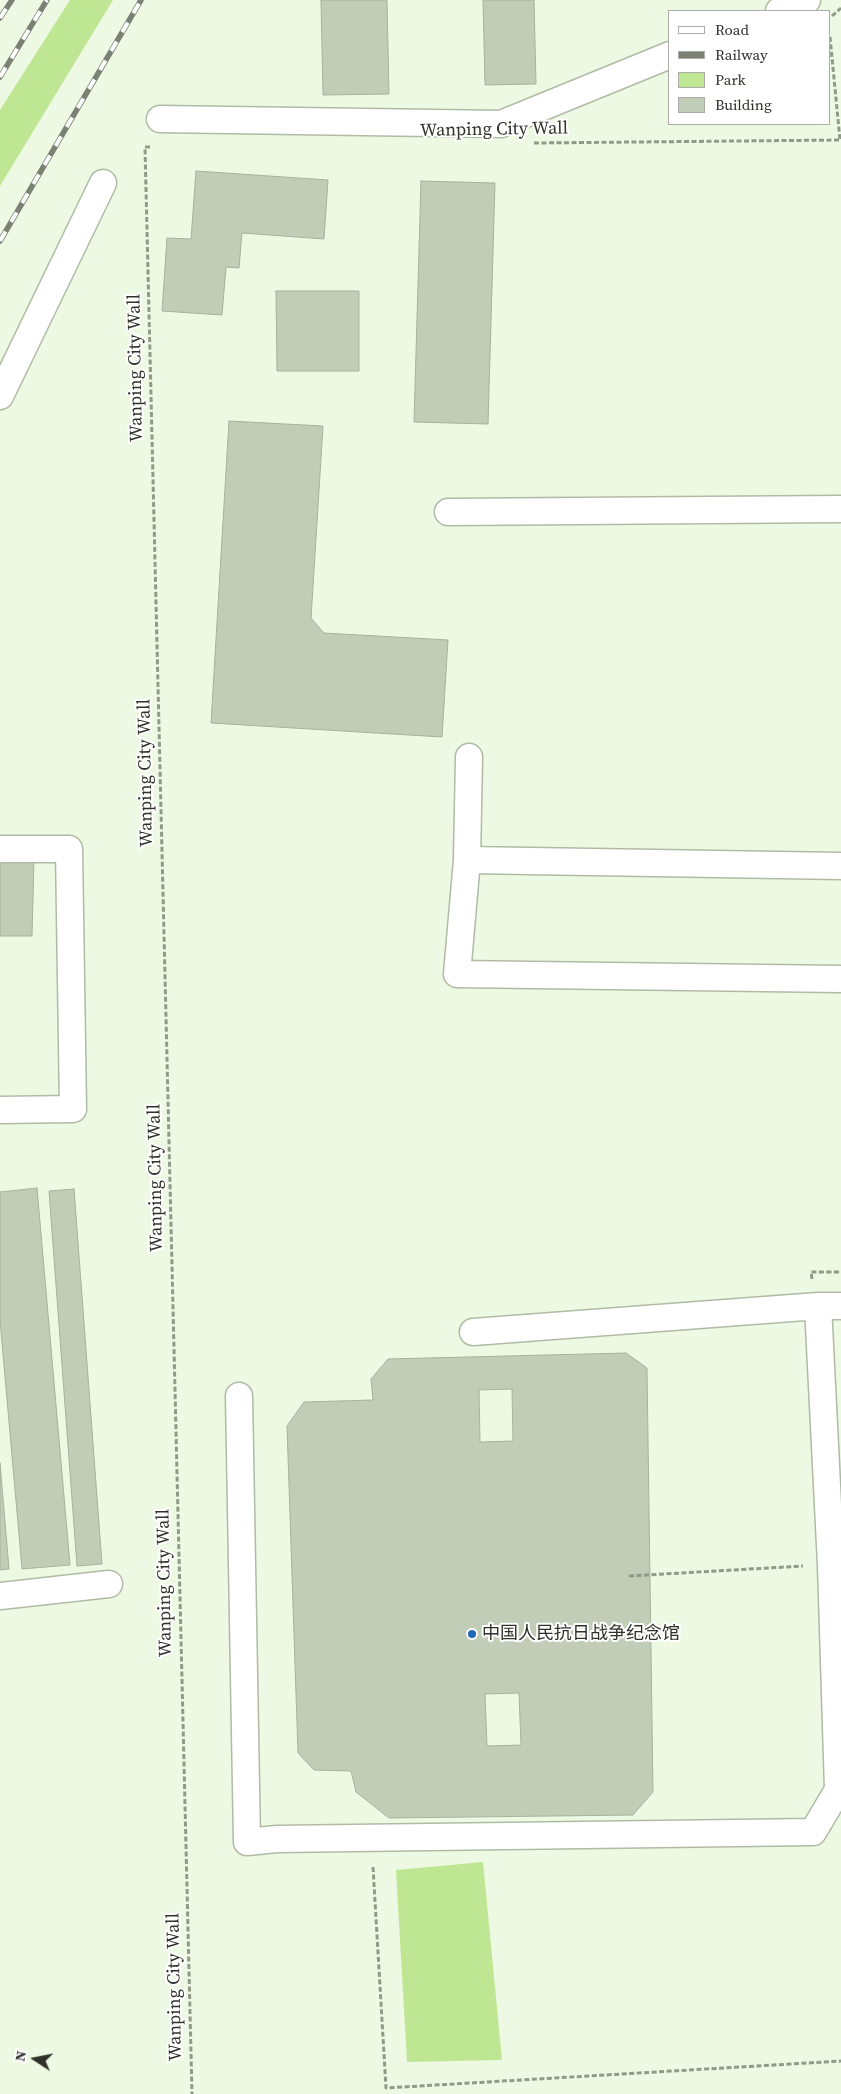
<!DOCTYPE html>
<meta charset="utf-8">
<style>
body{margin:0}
#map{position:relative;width:841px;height:2094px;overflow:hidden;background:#eef9e3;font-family:"Source Serif 4",serif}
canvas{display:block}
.legend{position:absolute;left:668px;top:10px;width:162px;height:115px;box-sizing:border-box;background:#fff;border:1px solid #abada9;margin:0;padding:6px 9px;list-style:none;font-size:15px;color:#2e3229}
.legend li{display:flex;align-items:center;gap:10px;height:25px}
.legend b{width:25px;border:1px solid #abada9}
.north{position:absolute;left:10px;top:2034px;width:50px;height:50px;-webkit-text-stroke:4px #fff;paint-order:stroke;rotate:281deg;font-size:14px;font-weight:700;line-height:20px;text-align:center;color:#2e3229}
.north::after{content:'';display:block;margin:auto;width:18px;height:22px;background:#2e3229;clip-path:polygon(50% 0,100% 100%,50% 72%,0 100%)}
</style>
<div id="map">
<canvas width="841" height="2094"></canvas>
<ul class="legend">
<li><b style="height:6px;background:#fff"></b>Road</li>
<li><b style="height:6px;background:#7b8274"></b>Railway</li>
<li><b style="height:14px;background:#bfe793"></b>Park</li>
<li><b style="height:14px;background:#c1cdb7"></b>Building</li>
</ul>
<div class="north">N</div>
</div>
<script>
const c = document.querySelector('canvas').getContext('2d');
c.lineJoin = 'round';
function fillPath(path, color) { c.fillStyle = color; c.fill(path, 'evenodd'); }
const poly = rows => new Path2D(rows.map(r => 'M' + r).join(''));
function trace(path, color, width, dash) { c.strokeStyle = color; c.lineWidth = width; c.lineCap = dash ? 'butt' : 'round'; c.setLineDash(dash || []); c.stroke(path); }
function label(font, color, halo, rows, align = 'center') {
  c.font = font + ' "Source Serif 4","Noto Sans SC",serif'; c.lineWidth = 4; c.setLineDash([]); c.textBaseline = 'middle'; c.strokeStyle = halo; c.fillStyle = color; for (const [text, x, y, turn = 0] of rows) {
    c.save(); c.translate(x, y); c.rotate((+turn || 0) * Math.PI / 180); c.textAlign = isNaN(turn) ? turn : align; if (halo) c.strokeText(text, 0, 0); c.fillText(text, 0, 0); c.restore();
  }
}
const green = poly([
 [70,0,113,0,0,186,0,110],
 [483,1862,502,2060,407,2062,396,1870]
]);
const building = poly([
 [321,0,387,0,389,94,323,95,321,0],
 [483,0,534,0,536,84,485,85,483,0],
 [196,171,328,180,324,239,242,233,239,268,226,267,222,315,162,311,167,238,191,239,196,171],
 [421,181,495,183,488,424,414,422,421,181],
 [276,291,359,291,359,371,277,371,276,291],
 [229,421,323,426,311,618,324,633,448,640,442,737,211,723,229,421],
 [0,857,34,858,32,936,0,936,0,857],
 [37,1188,70,1565,22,1569,0,1320,0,1192,37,1188],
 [74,1189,102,1564,77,1566,49,1191,74,1189],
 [626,1353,647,1368,653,1792,633,1815,389,1818,356,1792,351,1771,314,1770,298,1753,287,1426,304,1402,373,1400,371,1379,388,1359,626,1353],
 [512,1389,513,1441,480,1442,479,1390,512,1389],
 [519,1693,521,1745,487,1746,485,1694,519,1693],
 [0,1463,9,1569,0,1570,0,1463]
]);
const path = poly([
 [832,16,841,8],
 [830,37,840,140],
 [534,143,841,140],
 [150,147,145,147,192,2094],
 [812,1279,811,1272,841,1272],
 [629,1576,803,1566],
 [373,1867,386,2088,841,2061]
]);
const minor = poly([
 [779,11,807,0],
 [160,119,501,124,670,55],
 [0,396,103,183],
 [448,512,841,509],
 [469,757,467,860,457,974,841,979],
 [0,849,69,849,73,1109,0,1110],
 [467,860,841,866],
 [818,1306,841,1306],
 [239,1396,247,1842,277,1839,813,1832,838,1790,831,1565,818,1306,473,1332],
 [0,1596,109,1584]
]);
const rail = poly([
 [0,18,12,0],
 [0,77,47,0],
 [0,241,141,0]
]);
const markers = [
 [472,1634,5,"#2168b8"]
];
const streetNames = [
 ["Wanping City Wall",494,130,-1],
 ["Wanping City Wall",136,368,-91],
 ["Wanping City Wall",146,773,-91],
 ["Wanping City Wall",156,1178,-91],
 ["Wanping City Wall",165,1583,-91],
 ["Wanping City Wall",175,1987,-91]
];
const poiNames = [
 ["中国人民抗日战争纪念馆",482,1634]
];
fillPath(green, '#bfe793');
fillPath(building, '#c1cdb7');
trace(building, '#a7b29d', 1);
trace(minor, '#b0bba6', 29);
trace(path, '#919989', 3, [5, 2.5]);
trace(minor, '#fff', 26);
trace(rail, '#7b8274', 5.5);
trace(rail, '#fff', 4, [11]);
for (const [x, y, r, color] of markers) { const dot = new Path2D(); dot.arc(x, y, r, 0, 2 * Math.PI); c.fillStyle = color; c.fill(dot); trace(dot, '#fff', 2); }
label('18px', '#2e3229', '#fff', streetNames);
label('18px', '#2e3229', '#fff', poiNames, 'left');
</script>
